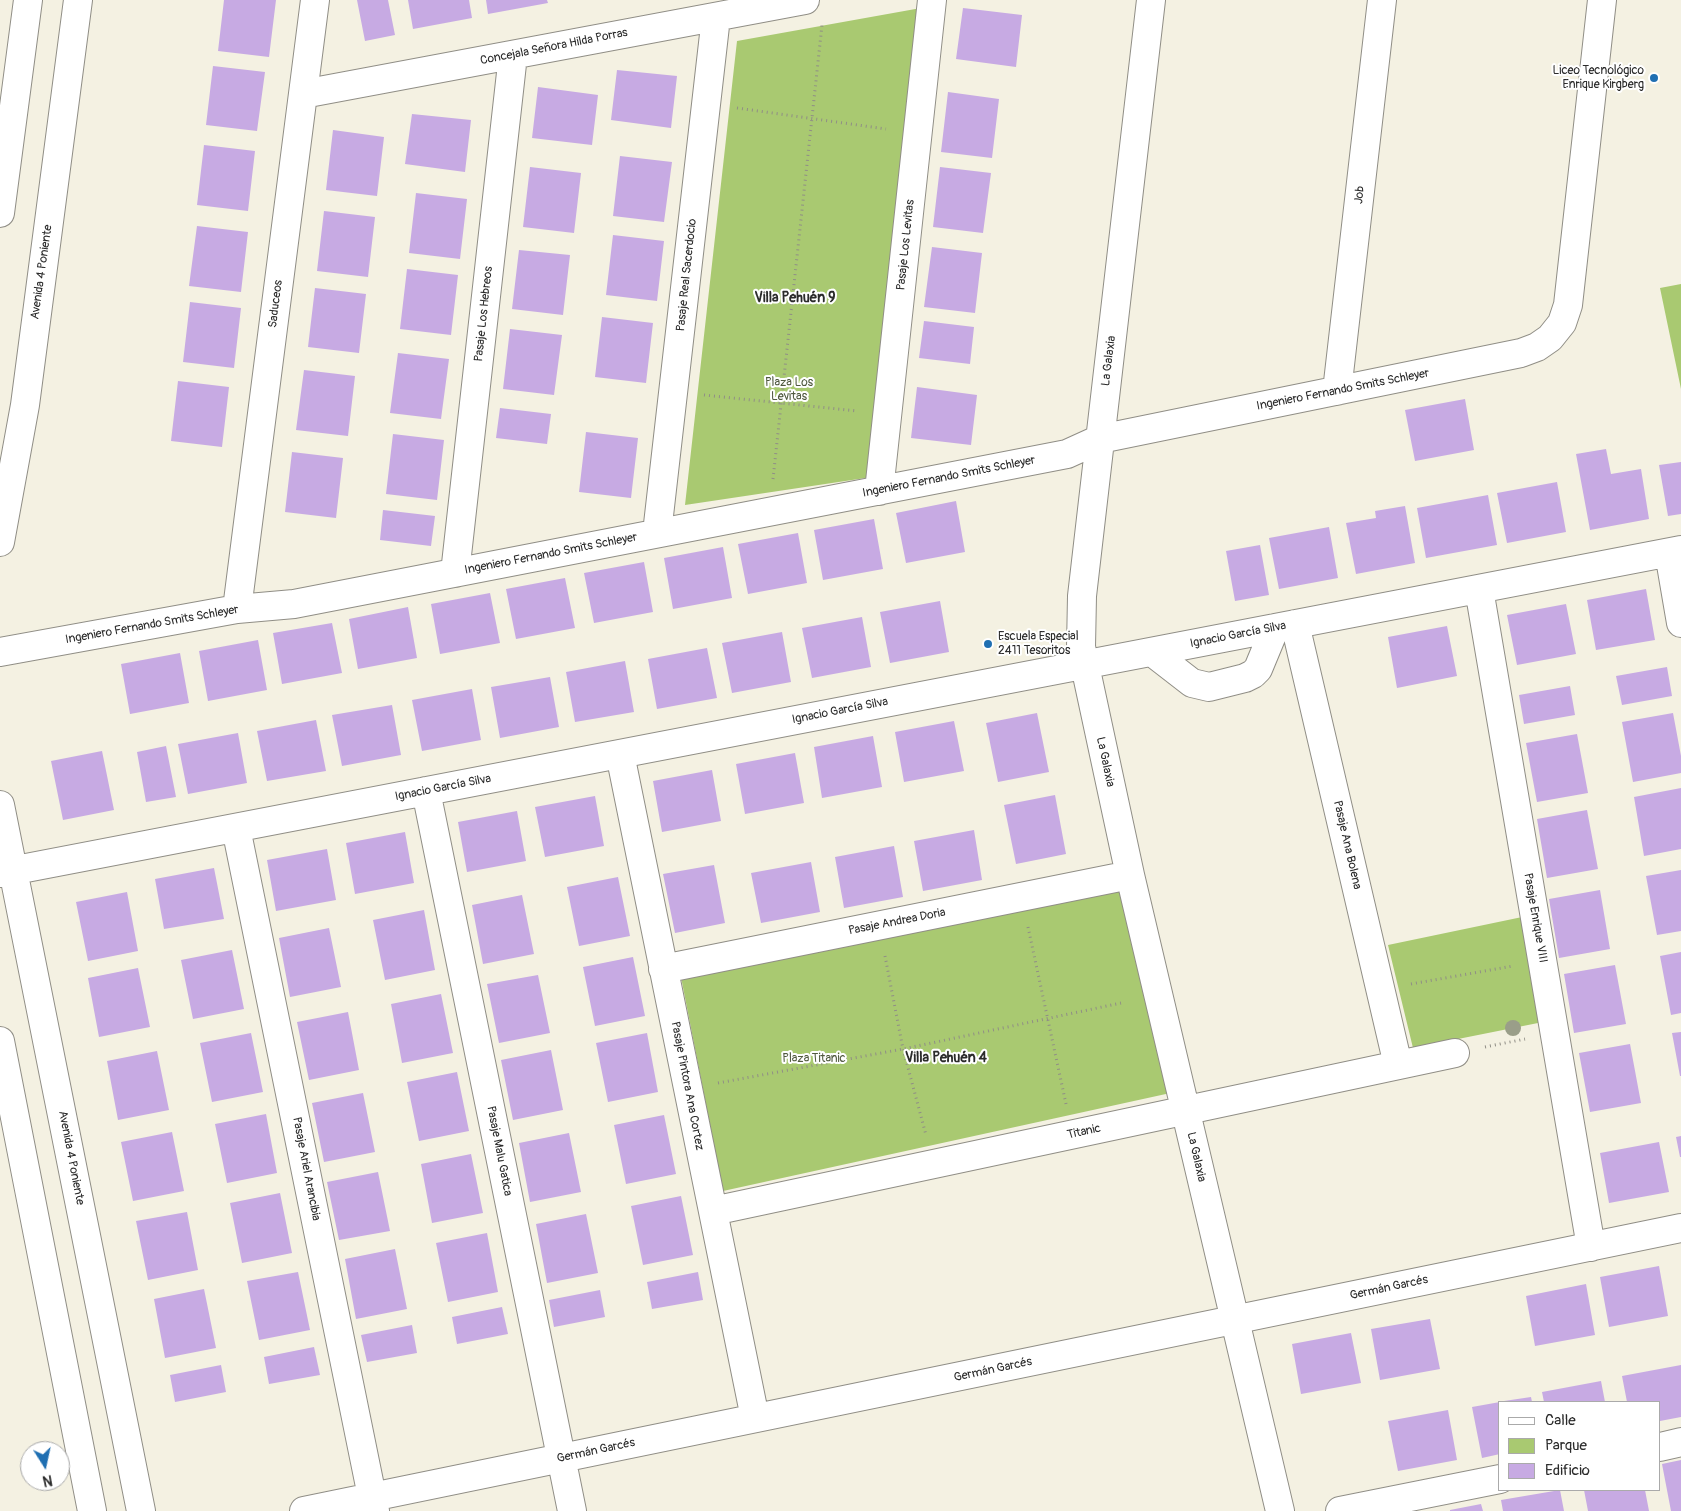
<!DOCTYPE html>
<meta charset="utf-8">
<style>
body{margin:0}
#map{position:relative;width:1681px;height:1511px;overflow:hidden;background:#f4f1e2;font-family:Pangolin,sans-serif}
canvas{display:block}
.legend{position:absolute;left:1498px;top:1401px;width:162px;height:90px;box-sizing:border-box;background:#fff;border:1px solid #aaa;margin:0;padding:6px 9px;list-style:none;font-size:15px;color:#2b2b2b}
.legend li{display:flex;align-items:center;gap:10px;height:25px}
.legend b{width:25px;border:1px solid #aaa}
.north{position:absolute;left:20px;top:1441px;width:50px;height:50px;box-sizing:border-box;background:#fff;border:1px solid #aaa;border-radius:50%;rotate:170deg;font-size:14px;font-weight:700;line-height:20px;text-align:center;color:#2b2b2b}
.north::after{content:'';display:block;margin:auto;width:18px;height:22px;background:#1f6fb2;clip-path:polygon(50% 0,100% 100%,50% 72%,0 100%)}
</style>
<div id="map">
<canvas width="1681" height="1511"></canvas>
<ul class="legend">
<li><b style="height:6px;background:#fff"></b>Calle</li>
<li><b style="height:14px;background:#a9c971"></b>Parque</li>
<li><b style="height:14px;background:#c7aae3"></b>Edificio</li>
</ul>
<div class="north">N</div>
</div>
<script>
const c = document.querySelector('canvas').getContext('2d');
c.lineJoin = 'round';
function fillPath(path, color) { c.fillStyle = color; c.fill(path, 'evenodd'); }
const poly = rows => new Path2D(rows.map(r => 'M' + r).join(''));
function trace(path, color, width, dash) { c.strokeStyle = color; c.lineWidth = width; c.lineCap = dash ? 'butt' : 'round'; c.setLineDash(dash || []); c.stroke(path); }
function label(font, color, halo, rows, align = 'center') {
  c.font = font + ' Pangolin,sans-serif'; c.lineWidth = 4; c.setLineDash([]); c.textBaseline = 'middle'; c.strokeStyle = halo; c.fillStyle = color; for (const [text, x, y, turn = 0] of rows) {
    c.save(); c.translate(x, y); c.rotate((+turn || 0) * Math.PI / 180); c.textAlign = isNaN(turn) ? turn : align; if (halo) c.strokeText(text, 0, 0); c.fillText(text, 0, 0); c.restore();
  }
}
const green = poly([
 [921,8,872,477,685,505,737,41],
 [1681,284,1681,389,1660,288],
 [1124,889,1175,1092,723,1191,680,972],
 [1527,916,1543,1022,1413,1048,1388,945]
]);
const building = poly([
 [224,0,276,0,269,57,218,51],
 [357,0,388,0,395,35,365,41],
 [408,0,469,0,472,18,413,29],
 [486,0,547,0,548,3,488,14],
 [963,8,1022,15,1016,67,956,59],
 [213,66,265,72,257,131,206,125],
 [617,70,677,76,671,128,611,120],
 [538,87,598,95,592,145,532,138],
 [948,92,999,99,992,158,941,152],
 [412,114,471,120,465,172,405,164],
 [333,130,384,137,377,196,326,190],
 [204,145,255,151,248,211,197,205],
 [620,156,672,162,664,222,613,216],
 [530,167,581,173,574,233,523,227],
 [940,167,991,173,983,233,933,227],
 [416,193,467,199,460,259,409,253],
 [324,211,375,217,368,277,317,271],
 [197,226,248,232,241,292,189,286],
 [613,235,664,241,657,301,606,295],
 [932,247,982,253,975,313,924,307],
 [519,250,570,255,563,315,512,309],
 [407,269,458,275,451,335,400,329],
 [315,288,366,294,359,353,308,347],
 [190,302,241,308,234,368,183,362],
 [602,317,653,323,646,383,595,377],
 [924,321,974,327,970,364,919,358],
 [510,329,562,335,554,395,503,389],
 [398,353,449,359,441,419,390,413],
 [304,370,355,376,348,436,296,430],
 [178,381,229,387,222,447,171,441],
 [917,387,977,395,971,445,911,438],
 [1465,399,1474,450,1415,461,1405,410],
 [500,408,551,414,547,444,496,438],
 [586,432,638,438,631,498,579,492],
 [393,434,444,440,437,500,386,494],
 [1606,449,1611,474,1641,469,1649,519,1590,530,1576,454],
 [292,452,343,458,336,518,285,512],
 [1681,462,1681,514,1668,516,1659,465],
 [1557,482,1566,532,1507,543,1497,493],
 [1488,495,1497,545,1426,558,1417,508],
 [956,501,965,552,906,563,896,513],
 [1405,506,1415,563,1356,574,1346,523,1376,518,1375,511],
 [383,510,435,516,431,546,380,540],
 [874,519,883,569,823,580,814,530],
 [1329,527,1338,578,1279,589,1269,538],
 [798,533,807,583,748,594,738,544],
 [1260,545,1269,595,1235,601,1226,551],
 [723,547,732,598,673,609,664,558],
 [644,562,653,612,594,623,584,573],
 [565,578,575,628,516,639,506,589],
 [1646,589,1655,640,1596,650,1587,600],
 [490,593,500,643,440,654,431,604],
 [940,601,949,652,890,663,880,612],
 [1566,604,1576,654,1517,665,1507,615],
 [408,607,417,658,358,669,349,619],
 [862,617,871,667,812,678,802,628],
 [332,623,342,673,282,684,273,633],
 [1447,626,1457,676,1397,688,1388,637],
 [782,632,791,682,732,693,722,643],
 [258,640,267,690,208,701,199,651],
 [707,648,717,698,657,709,648,659],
 [180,653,189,703,130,714,121,664],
 [625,661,634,712,575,722,566,672],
 [1667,667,1672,696,1622,705,1616,676],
 [550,677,559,727,500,738,491,687],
 [1570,686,1575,715,1524,724,1519,695],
 [472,689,481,740,422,751,412,700],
 [392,705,401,755,342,766,332,715],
 [1037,713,1049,772,998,782,986,723],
 [1673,713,1681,756,1681,773,1633,782,1622,722],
 [316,720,326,771,267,781,257,731],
 [954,721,964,771,904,782,895,732],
 [238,733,247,783,188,794,178,744],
 [1577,734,1588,793,1537,802,1526,743],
 [873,736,882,787,822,798,814,747],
 [166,746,176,797,146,802,137,752],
 [102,751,114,810,63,820,51,761],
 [795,753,804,803,745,814,736,764],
 [712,770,721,821,662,832,653,781],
 [1681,788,1681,849,1644,856,1634,797],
 [1055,795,1066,854,1016,864,1004,805],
 [595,796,604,846,545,857,535,807],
 [1587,810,1598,869,1547,878,1537,819],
 [517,811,526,861,467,872,458,822],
 [974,830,982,880,923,891,914,841],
 [405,832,414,883,355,894,346,843],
 [894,846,903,897,844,908,835,857],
 [327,849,336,900,276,911,267,860],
 [811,862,820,912,761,923,751,873],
 [714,865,725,923,675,933,663,874],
 [214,868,224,919,164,929,155,879],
 [1681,870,1681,931,1657,935,1646,876],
 [618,877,630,936,579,946,567,887],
 [1600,890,1610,949,1559,958,1549,899],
 [127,892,138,951,88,961,76,902],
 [522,895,534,954,483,964,472,905],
 [424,910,435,970,385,980,373,920],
 [329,928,341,987,290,997,279,938],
 [232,950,244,1009,193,1019,181,960],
 [1681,952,1681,1013,1671,1015,1660,956],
 [633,957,645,1016,595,1026,583,967],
 [1615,965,1626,1024,1574,1033,1564,974],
 [138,968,150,1027,99,1037,88,978],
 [538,975,550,1033,499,1043,487,984],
 [441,994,453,1053,402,1063,391,1004],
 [348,1012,359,1070,309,1080,297,1022],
 [1681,1032,1681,1076,1680,1076,1672,1033],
 [251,1033,263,1092,212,1102,200,1043],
 [647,1033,658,1092,608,1102,596,1043],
 [1630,1044,1641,1103,1590,1112,1579,1053],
 [551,1050,563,1110,513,1120,501,1060],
 [157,1051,169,1110,118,1120,107,1061],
 [457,1072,469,1131,419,1141,407,1082],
 [363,1093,375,1152,324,1162,312,1103],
 [266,1114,277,1173,227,1183,215,1124],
 [664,1115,676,1174,626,1184,614,1125],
 [172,1132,184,1191,133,1201,121,1142],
 [569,1133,581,1192,530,1202,519,1143],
 [1681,1136,1681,1157,1680,1157,1676,1137],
 [1659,1142,1669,1192,1609,1203,1600,1153],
 [471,1154,483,1213,432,1223,421,1164],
 [378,1172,390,1231,339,1240,327,1182],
 [280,1193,292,1253,242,1263,230,1203],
 [681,1196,693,1255,643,1265,631,1206],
 [187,1212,198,1270,148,1280,136,1221],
 [586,1214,598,1273,547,1283,536,1224],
 [487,1233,498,1292,448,1302,436,1243],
 [395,1249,407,1309,356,1319,345,1259],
 [1659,1266,1668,1316,1609,1327,1600,1277],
 [298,1272,310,1330,259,1340,247,1281],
 [698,1272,703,1300,652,1309,647,1282],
 [1586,1284,1595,1335,1535,1346,1526,1296],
 [204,1289,216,1348,165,1358,154,1299],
 [600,1290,605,1317,554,1327,549,1300],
 [502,1307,508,1334,457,1344,452,1317],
 [1430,1319,1440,1369,1380,1380,1371,1329],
 [412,1325,417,1353,367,1362,361,1335],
 [1351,1333,1361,1383,1301,1394,1292,1344],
 [314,1347,320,1375,269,1384,264,1357],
 [221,1365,226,1392,175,1402,170,1375],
 [1681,1365,1681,1417,1660,1421,1660,1402,1627,1402,1622,1376],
 [1601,1381,1605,1402,1544,1402,1542,1392],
 [1531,1397,1532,1402,1505,1402,1504,1401],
 [1500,1402,1500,1454,1482,1458,1472,1407],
 [1448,1410,1457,1460,1398,1471,1388,1421],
 [1681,1460,1681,1511,1671,1511,1662,1464],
 [1560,1490,1564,1511,1503,1511,1501,1500],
 [1584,1490,1645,1490,1649,1511,1588,1511],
 [1481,1504,1483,1511,1450,1511,1450,1510]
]);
const path = poly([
 [737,108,886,129],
 [704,395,857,411],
 [773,479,822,25],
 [1028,927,1066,1104],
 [885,956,903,1049,926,1135],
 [1411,984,1513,966],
 [1485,1047,1525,1039],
 [718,1083,903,1049,1121,1003]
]);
const minor = poly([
 [1151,0,1082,596,1081,647,1130,875,1280,1511],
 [303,94,805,0],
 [0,213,28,0],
 [1337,391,1382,0],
 [879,491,932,0],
 [657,533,716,17],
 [0,542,25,405,78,0],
 [1669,553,1681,623],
 [455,573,513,55],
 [1479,589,1591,1247],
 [237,609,315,0],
 [1295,624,1398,1065],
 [0,652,237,609,294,604,1067,454,1100,439,1521,353,1537,347,1550,338,1562,323,1568,305,1602,0],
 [1152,652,1192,683,1209,687,1245,678,1253,674,1258,669,1275,628],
 [620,754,755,1418],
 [426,791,572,1511],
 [0,805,141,1511],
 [236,828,375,1511],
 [0,873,1681,550],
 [663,969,1130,875],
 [0,1041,92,1511],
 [713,1211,1455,1053],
 [1660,1447,1681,1442],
 [304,1511,1681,1228],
 [1340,1511,1500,1479]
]);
const trees = [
 [1513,1028]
];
const markers = [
 [1654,78,5,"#1f6fb2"],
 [988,644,5,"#1f6fb2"]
];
const streetNames = [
 ["Concejala Señora Hilda Porras",554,47,-11],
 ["Job",1360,195,-83],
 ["Pasaje Los Levitas",906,245,-84],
 ["Avenida 4 Poniente",42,272,-82],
 ["Pasaje Real Sacerdocio",687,275,-84],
 ["Saduceos",276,304,-83],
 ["Pasaje Los Hebreos",484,314,-84],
 ["La Galaxia",1109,361,-83],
 ["Ingeniero Fernando Smits Schleyer",1343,390,-11],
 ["Ingeniero Fernando Smits Schleyer",949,477,-11],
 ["Ingeniero Fernando Smits Schleyer",551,554,-11],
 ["Ingeniero Fernando Smits Schleyer",152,625,-10],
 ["Ignacio García Silva",1238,635,-11],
 ["Ignacio García Silva",840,711,-11],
 ["La Galaxia",1105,762,78],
 ["Ignacio García Silva",443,788,-11],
 ["Pasaje Ana Bolena",1347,845,77],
 ["Pasaje Enrique VIII",1535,918,80],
 ["Pasaje Andrea Doria",897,922,-11],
 ["Pasaje Pintora Ana Cortez",687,1086,79],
 ["Titanic",1084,1132,-12],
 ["Pasaje Malu Gatica",499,1151,79],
 ["La Galaxia",1196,1157,77],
 ["Avenida 4 Poniente",71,1158,79],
 ["Pasaje Ariel Arancibia",306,1169,79],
 ["Germán Garcés",1389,1288,-12],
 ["Germán Garcés",993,1370,-12],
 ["Germán Garcés",596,1451,-12]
];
const poiNames = [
 ["Liceo Tecnológico",1644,71],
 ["Enrique Kirgberg",1644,85],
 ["Escuela Especial",998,637,"left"],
 ["2411 Tesoritos",998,651,"left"]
];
const parkNames = [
 ["Plaza Los",789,383],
 ["Levitas",789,397],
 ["Plaza Titanic",814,1059]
];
const neighbourhoodNames = [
 ["Villa Pehuén 9",795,298],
 ["Villa Pehuén 4",946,1058]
];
fillPath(green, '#a9c971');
fillPath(building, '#c7aae3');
trace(minor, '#908e86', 30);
trace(path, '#908e86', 3, [1, 4]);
trace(minor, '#fff', 28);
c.fillStyle = '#9a9e89';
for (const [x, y] of trees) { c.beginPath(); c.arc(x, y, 8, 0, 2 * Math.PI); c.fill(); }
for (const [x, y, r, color] of markers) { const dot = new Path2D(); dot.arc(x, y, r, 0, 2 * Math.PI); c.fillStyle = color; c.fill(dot); trace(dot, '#fff', 2); }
label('12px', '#2b2b2b', '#fff', streetNames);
label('12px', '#2b2b2b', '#fff', poiNames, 'right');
label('12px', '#515a40', '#fff', parkNames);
label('bold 14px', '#2b2b2b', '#fff', neighbourhoodNames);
</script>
